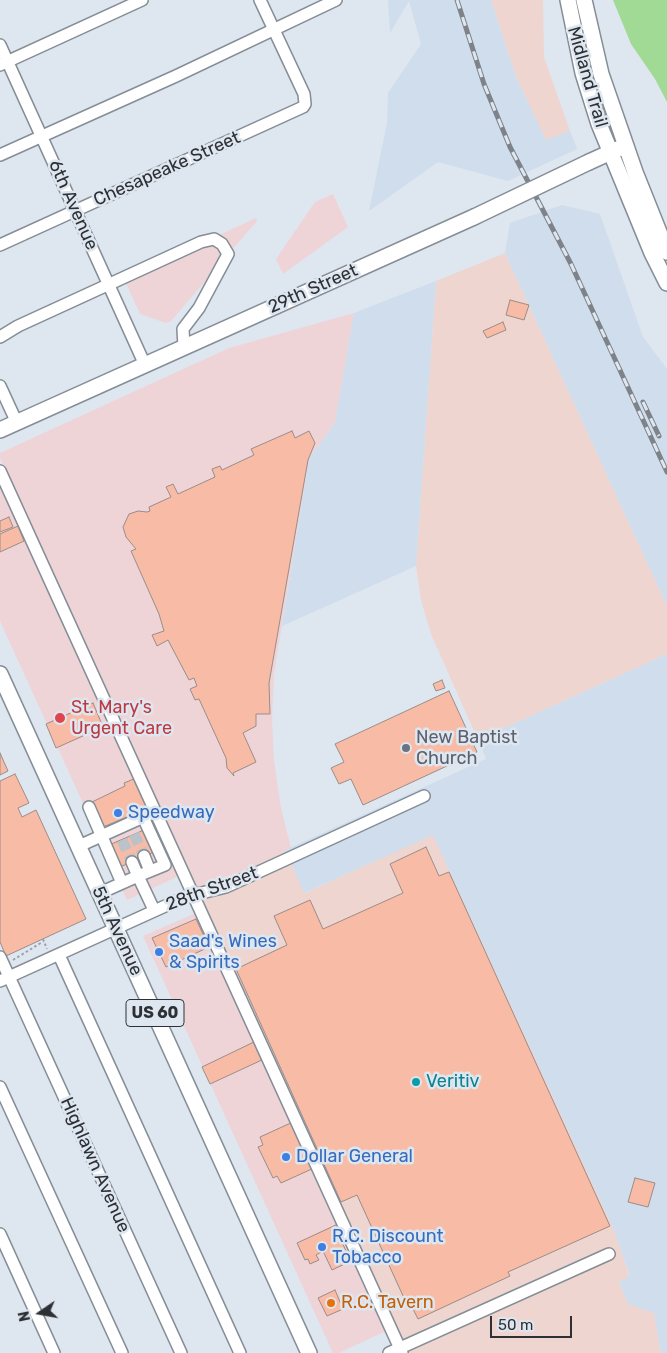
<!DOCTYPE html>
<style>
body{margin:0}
#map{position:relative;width:667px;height:1353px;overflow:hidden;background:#dee6f0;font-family:Rubik,sans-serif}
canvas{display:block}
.north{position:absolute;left:15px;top:1288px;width:50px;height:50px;-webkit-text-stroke:4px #dee6f0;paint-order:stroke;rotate:258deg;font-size:14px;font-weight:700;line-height:20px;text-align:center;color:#2d3034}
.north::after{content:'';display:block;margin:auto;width:18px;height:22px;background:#2d3034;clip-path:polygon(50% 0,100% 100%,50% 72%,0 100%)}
.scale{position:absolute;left:490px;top:1316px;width:82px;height:22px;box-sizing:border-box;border:2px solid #2d3034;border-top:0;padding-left:6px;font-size:15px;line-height:18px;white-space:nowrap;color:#2d3034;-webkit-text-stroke:4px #dee6f0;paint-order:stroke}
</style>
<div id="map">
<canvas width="667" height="1353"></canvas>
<div class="north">N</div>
<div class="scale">50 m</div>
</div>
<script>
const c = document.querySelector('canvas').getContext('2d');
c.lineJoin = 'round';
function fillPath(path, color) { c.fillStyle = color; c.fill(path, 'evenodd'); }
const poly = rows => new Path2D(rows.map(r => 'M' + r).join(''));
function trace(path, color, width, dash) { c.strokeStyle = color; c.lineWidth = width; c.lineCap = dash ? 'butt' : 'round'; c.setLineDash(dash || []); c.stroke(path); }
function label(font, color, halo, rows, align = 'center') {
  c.font = font + ' Rubik,sans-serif'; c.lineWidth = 5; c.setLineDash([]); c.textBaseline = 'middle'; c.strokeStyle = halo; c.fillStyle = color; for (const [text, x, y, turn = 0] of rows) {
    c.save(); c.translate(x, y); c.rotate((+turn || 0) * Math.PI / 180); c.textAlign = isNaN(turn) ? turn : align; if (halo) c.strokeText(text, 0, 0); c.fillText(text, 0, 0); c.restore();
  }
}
const commercial = poly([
 [333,194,348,227,283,274,276,259,315,202],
 [256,218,257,221,171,321,166,323,140,314,124,279],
 [354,313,335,423,309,459,274,674,272,718,274,761,281,808,291,848,197,890,0,458,0,453,229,348],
 [0,476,181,875,127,900,0,621],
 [198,912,388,1330,339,1353,333,1353,143,936]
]);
const industrial = poly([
 [491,0,543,0,544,57,570,131,546,141,516,77],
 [505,253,667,606,667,654,478,740,431,634,421,600,416,566,436,281],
 [433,834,614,1230,630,1277,619,1282,628,1304,654,1313,661,1353,407,1353,197,890,285,850,305,893]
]);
const built = poly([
 [388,0,491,0,516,77,546,140,570,131,577,149,508,181,438,162,369,211,387,123,388,93,421,44,409,1,390,33],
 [562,205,600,214,643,337,667,369,667,606,505,253,510,223],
 [436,281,416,566,282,626,309,459,335,423,354,313],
 [667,654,667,1353,661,1353,654,1313,628,1304,619,1282,630,1276,614,1230,433,835,304,893,285,850,486,759,478,740]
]);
const green = poly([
 [613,0,667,0,667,102,655,79,631,44]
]);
const building = poly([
 [510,300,529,305,524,320,506,315,510,300],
 [503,322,506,330,487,338,483,331,503,322],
 [292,431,295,438,309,431,315,443,308,460,269,683,270,714,256,714,256,726,243,733,256,762,233,773,234,776,227,768,226,758,199,699,195,700,190,689,197,686,194,678,189,680,168,640,157,646,152,635,164,631,159,614,131,551,136,549,126,537,123,527,129,514,138,511,147,512,150,511,149,507,171,497,166,487,173,484,178,494,215,477,212,469,220,466,222,470,254,455,251,449,292,431],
 [9,517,13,527,0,532,0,521,9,517],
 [18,526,24,541,0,552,0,534,18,526],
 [442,680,445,688,436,691,433,684,442,680],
 [449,691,477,752,363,805,351,779,339,784,331,768,344,762,335,744,449,691],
 [93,703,103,727,56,748,46,724,93,703],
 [0,753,8,771,0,775,0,753],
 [15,774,29,803,18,808,22,817,36,810,86,919,6,956,0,942,0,781,15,774],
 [136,778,148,805,132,815,103,827,92,802,125,786,124,783,136,778],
 [144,830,154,852,120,867,109,845,144,830],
 [426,847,439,876,449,872,610,1226,508,1272,510,1276,418,1319,412,1307,409,1309,357,1195,341,1202,236,969,287,945,274,916,310,900,323,929,403,893,390,864,426,847],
 [196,919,209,947,166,967,152,938,196,919],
 [256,1041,264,1059,210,1084,202,1067,256,1041],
 [293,1122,314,1168,281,1183,277,1176,273,1178,258,1147,263,1145,260,1137,293,1122],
 [635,1178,655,1183,648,1207,628,1202,635,1178],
 [338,1224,341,1230,337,1232,351,1261,332,1270,323,1251,316,1255,319,1260,310,1264,308,1259,305,1260,297,1243,338,1224],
 [335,1290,343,1309,327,1316,318,1298,335,1290]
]);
const minorTunnel = poly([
 [134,834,144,856],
 [122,840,132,862]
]);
const path = poly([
 [43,939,47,949],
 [13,960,44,941]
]);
const minor = poly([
 [0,45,145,365],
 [0,65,142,0],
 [0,155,176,76,336,0],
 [0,245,303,107,305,104,304,94,260,0],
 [0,337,18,326,114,282,201,242,214,239,222,244,228,254,199,308,183,329,184,347],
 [0,386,17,423],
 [0,471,402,1353],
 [89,807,122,883],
 [79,846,150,814],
 [144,856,150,871],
 [132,862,138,876,165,865,143,817],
 [100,893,138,876,154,910],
 [59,955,240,1353],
 [0,957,181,1353],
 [0,981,185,897,226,887,424,796],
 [0,1087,122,1353],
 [0,1234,54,1353],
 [389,1353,609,1254]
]);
const major = poly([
 [568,0,583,73,599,124,652,253,667,283],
 [584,0,601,74,635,172,667,252],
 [589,162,620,148],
 [0,430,474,217],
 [0,674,309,1353]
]);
const rail = poly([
 [457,0,484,84,510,147,571,264,667,472],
 [643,402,659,436]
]);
const majorBridge = poly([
 [474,217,589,162]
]);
const markers = [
 [60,718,6,"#e0444e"],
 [406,748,5,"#6b7280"],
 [118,813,5,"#3f7fe0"],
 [159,952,5,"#3f7fe0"],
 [416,1082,5,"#0f9aa8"],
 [286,1157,5,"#3f7fe0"],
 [322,1247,5,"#3f7fe0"],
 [331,1303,5,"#e8710a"]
];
const shields = [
 [155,1013,58]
];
const shieldNames = [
 ["US 60",155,1013]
];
const streetNames = [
 ["Midland Trail",587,77,74],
 ["Chesapeake Street",167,169,-24],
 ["6th Avenue",73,205,66],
 ["29th Street",313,289,-24],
 ["28th Street",212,889,-20],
 ["5th Avenue",117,931,65],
 ["Highlawn Avenue",95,1165,66]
];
const healthNames = [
 ["St. Mary's",71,708],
 ["Urgent Care",71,729]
];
const worshipNames = [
 ["New Baptist",416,738],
 ["Church",416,759]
];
const shopNames = [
 ["Speedway",128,813],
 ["Saad's Wines",169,942],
 ["& Spirits",169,963],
 ["Dollar General",296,1157],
 ["R.C. Discount",332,1237],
 ["Tobacco",332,1258]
];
const cultureNames = [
 ["Veritiv",426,1082]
];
const foodNames = [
 ["R.C. Tavern",341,1303]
];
fillPath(commercial, '#eed4d7');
fillPath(industrial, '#efd5d0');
fillPath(built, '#cfdded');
fillPath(green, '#a0da95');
fillPath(building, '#f8bba5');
trace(building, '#9a8d89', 1);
trace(minorTunnel, '#bbc2ca', 11, [11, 5.5]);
trace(minor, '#858d96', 14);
trace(major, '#858d96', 18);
trace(path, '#9ca2aa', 2, [2.5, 2.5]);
trace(minor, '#fff', 11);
trace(major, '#fff', 15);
trace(rail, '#7e838a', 5);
trace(rail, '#dee6f0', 3, [9]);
trace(majorBridge, '#858d96', 18, []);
trace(majorBridge, '#fff', 15);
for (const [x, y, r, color] of markers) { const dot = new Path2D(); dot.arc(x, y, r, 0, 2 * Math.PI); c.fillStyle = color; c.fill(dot); trace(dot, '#dee6f0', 2); }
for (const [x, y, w] of shields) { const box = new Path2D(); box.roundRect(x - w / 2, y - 13.5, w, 27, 4); c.fillStyle = '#dee6f0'; c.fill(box); trace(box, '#2d3034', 1); }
label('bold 16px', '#2d3034', null, shieldNames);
label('18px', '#2d3034', '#dee6f0', streetNames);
label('18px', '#be3a42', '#dee6f0', healthNames, 'left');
label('18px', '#5b616d', '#dee6f0', worshipNames, 'left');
label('18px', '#366cbe', '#dee6f0', shopNames, 'left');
label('18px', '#0d838f', '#dee6f0', cultureNames, 'left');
label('18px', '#c56008', '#dee6f0', foodNames, 'left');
</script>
